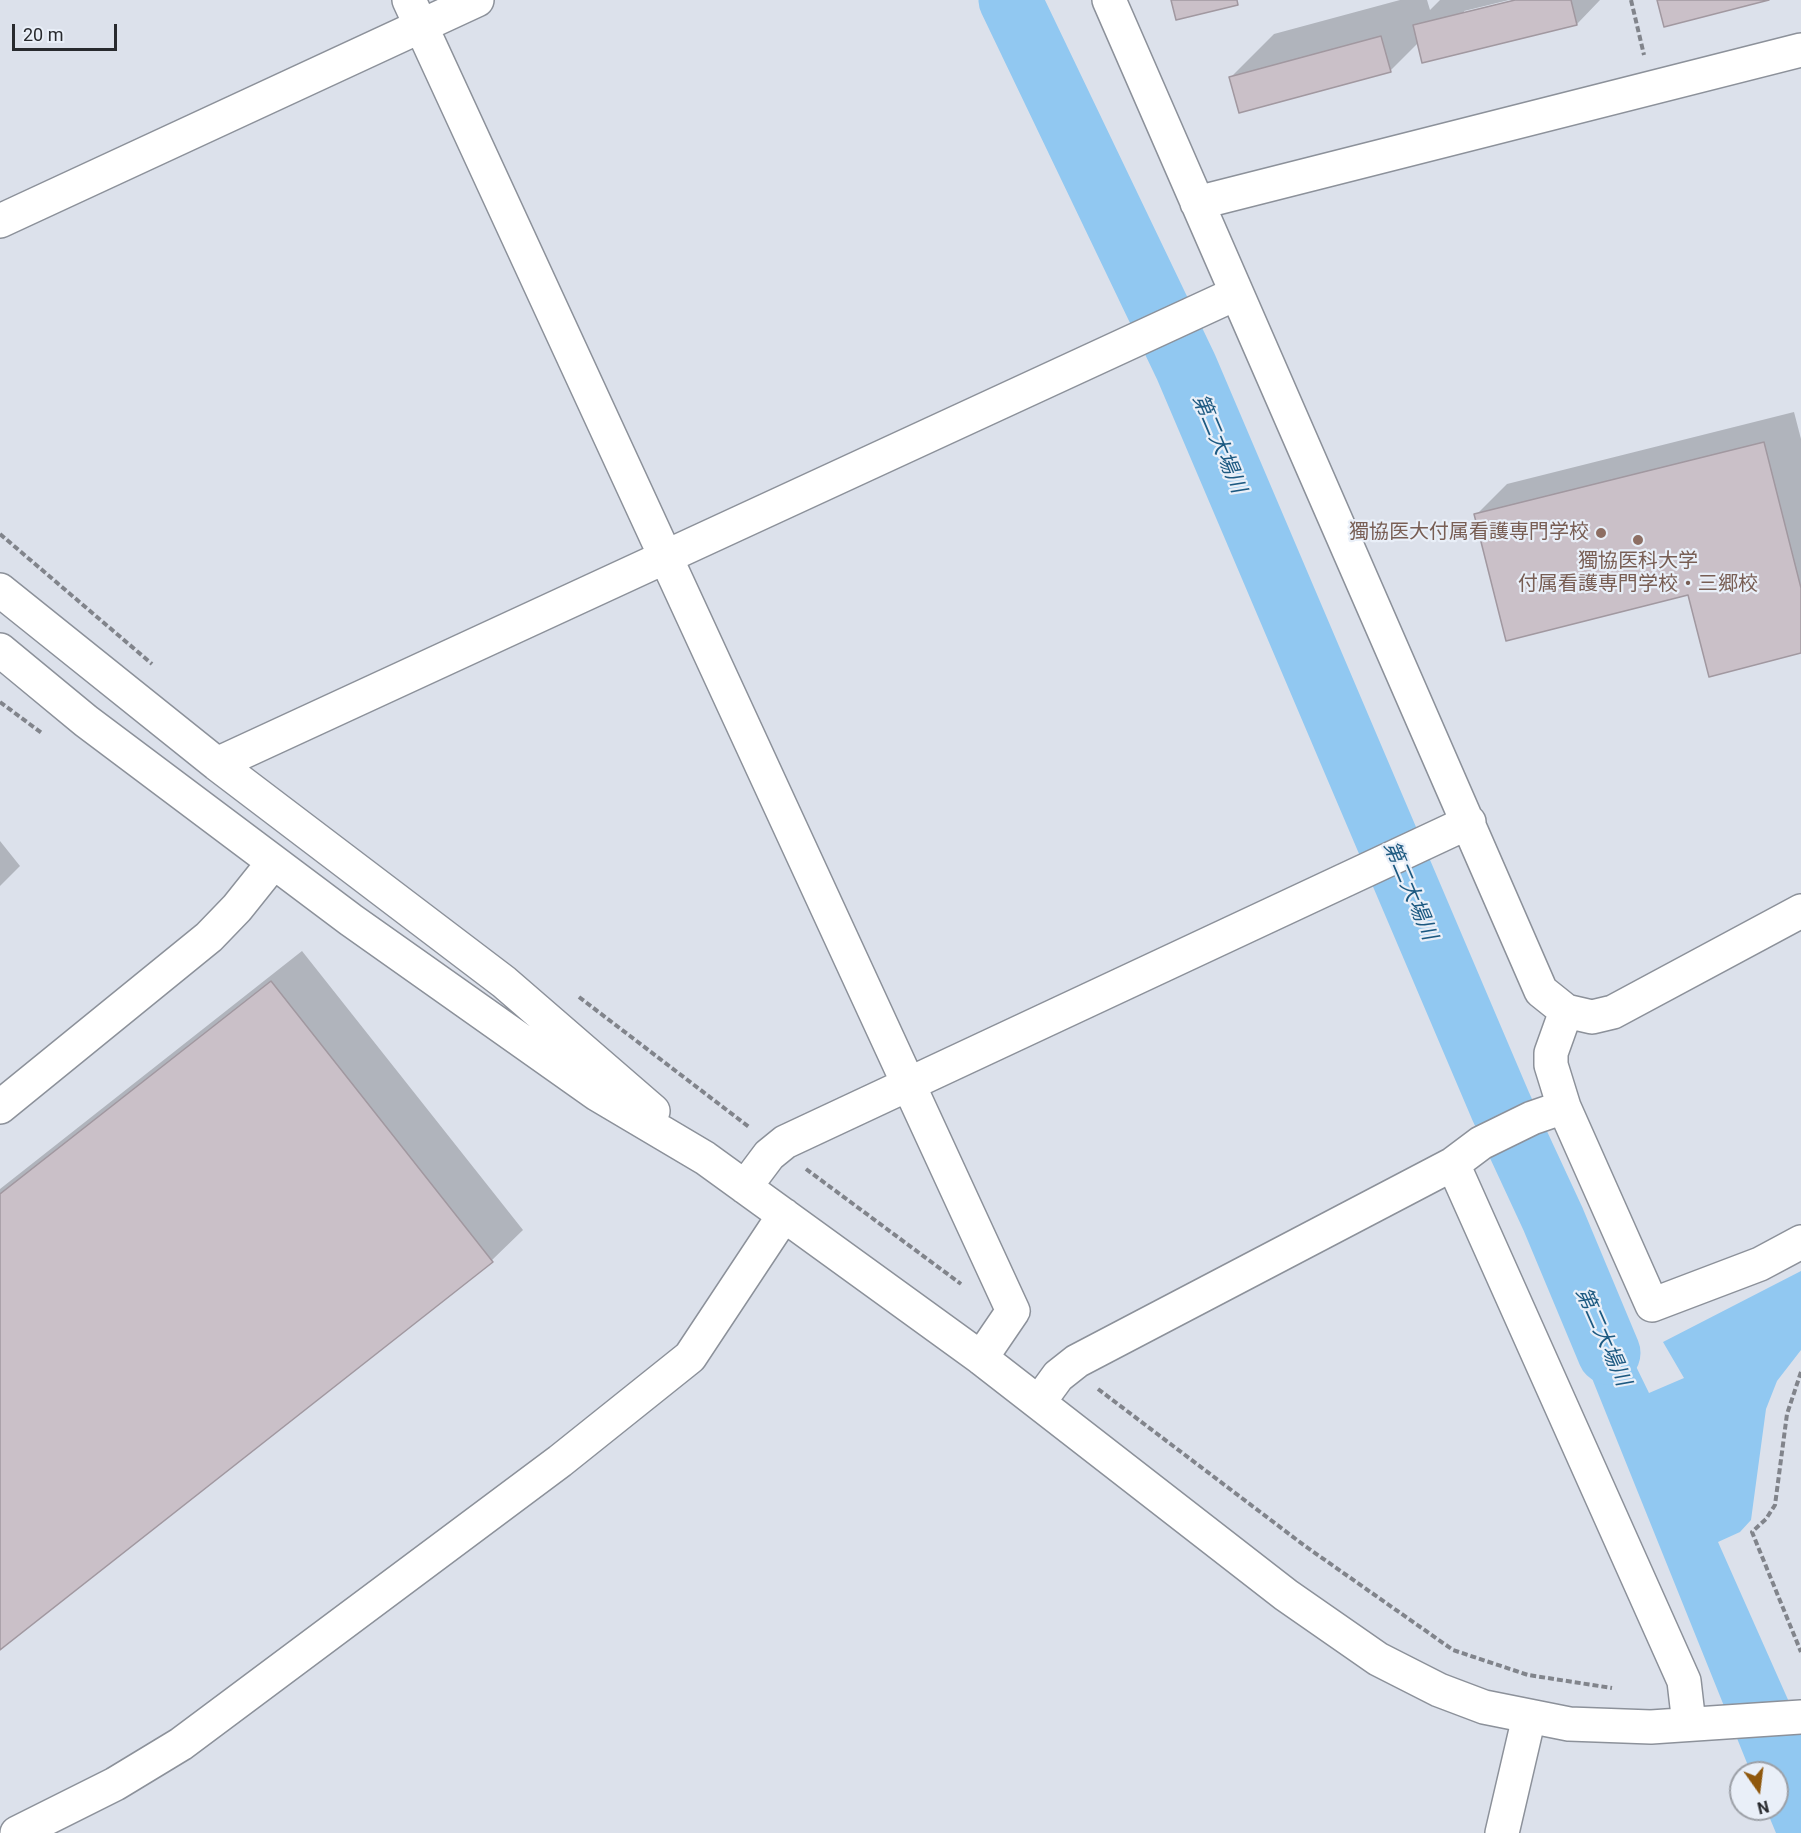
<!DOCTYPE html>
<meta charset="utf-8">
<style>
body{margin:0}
#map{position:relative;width:1801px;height:1833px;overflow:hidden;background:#dce1eb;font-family:Roboto,sans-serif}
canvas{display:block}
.north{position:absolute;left:1729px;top:1761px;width:60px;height:60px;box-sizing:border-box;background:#e9eff8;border:2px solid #9ca0a7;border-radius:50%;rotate:166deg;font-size:16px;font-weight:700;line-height:24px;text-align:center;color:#282a2e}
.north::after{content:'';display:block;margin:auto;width:21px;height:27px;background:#8f580d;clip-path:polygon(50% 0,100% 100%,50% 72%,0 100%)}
.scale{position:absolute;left:12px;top:24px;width:105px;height:27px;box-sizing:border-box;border:3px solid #282a2e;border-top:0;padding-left:8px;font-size:18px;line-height:21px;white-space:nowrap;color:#282a2e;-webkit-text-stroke:4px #e9eff8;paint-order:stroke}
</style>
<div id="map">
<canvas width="1801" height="1833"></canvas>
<div class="north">N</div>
<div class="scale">20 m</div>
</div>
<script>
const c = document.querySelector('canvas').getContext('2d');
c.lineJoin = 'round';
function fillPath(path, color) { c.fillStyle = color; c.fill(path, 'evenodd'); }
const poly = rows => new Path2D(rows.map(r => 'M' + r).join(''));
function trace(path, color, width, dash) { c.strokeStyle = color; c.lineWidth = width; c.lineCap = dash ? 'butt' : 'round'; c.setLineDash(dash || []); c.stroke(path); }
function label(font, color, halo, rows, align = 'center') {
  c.font = font + ' Roboto,"Noto Sans JP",sans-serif'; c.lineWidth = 4.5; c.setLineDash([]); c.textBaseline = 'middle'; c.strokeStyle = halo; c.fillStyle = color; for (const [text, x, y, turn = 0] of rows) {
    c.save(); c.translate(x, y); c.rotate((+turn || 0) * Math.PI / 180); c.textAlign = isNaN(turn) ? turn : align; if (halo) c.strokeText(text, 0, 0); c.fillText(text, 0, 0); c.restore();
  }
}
const water = poly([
 [1588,1268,1649,1393,1684,1378,1663,1342,1801,1271,1801,1350,1777,1381,1766,1409,1751,1520,1740,1532,1718,1542,1801,1729,1801,1833,1776,1833,1766,1809,1777,1809,1777,1773,1751,1773,1554,1284]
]);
const shadow = poly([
 [1400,0,1427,0,1430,10,1440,0,1509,0,1464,11,1464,14,1522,0,1600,0,1577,24,1419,42,1390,71,1230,78,1274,34],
 [1794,412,1801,439,1801,652,1689,593,1476,515,1507,484],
 [0,841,20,866,0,886],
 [302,951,523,1230,492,1260,0,1648,0,1189]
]);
const river = poly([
 [1010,0,1186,367,1501,1107,1553,1219,1609,1353]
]);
const building = poly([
 [1171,0,1237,0,1238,5,1176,20,1171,0],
 [1515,0,1571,0,1577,25,1422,63,1413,25,1515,0],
 [1657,0,1769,0,1664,27,1657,0],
 [1381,36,1391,72,1239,113,1229,77,1381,36],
 [1764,442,1801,588,1801,653,1709,677,1688,595,1506,641,1474,514,1764,442],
 [271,981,493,1262,0,1650,0,1194,271,981]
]);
const path = poly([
 [1631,0,1644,55],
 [0,534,152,664],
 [0,702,43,734],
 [579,997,749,1127],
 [806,1169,961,1284],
 [1801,1372,1787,1414,1775,1505,1766,1519,1752,1532,1801,1652],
 [1098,1389,1305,1546,1453,1650,1528,1675,1612,1688]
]);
const minor = poly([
 [409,0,1013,1311,981,1358],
 [1109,0,1541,991,1566,1011,1592,1017,1613,1012,1801,911],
 [1197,203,1801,50],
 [0,221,477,0],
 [0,590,217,764,504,982,653,1111],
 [0,650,86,721,351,920,597,1094,705,1158,981,1358,1286,1595,1378,1659,1439,1690,1484,1707,1569,1724,1651,1727,1801,1717],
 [217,764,1235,294],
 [0,1107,209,937,237,908,273,863],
 [1564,1107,1652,1305,1760,1264,1801,1242],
 [1453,1164,1481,1143,1532,1118,1564,1107,1551,1065,1551,1053,1566,1011],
 [745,1187,769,1155,785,1142,1469,822],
 [1039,1402,1058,1376,1077,1361,1453,1164,1684,1681,1689,1724],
 [17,1833,115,1784,181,1744,560,1461,690,1357,784,1215],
 [1502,1833,1529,1717]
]);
const markers = [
 [1601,533,6,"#8d6e63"],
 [1638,540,6,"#8d6e63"]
];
const educationNames = [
 ["獨協医大付属看護専門学校",1589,533],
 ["獨協医科大学",1638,562,"center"],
 ["付属看護専門学校・三郷校",1638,585,"center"]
];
const waterNames = [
 ["第二大場川",1218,444,67],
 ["第二大場川",1409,891,67],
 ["第二大場川",1602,1337,66]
];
fillPath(water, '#91c8f1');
fillPath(shadow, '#0003');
trace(river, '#91c8f1', 63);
fillPath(building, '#cac0c8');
trace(building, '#a198a0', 1.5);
trace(minor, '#8c919a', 36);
trace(path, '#81848b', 4, [6, 3]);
trace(minor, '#fff', 33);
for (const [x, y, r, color] of markers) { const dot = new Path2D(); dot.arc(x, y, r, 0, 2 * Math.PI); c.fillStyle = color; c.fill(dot); trace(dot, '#e9eff8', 2); }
label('20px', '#785e54', '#e9eff8', educationNames, 'right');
label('italic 21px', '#1c5981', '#e9eff8', waterNames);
</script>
